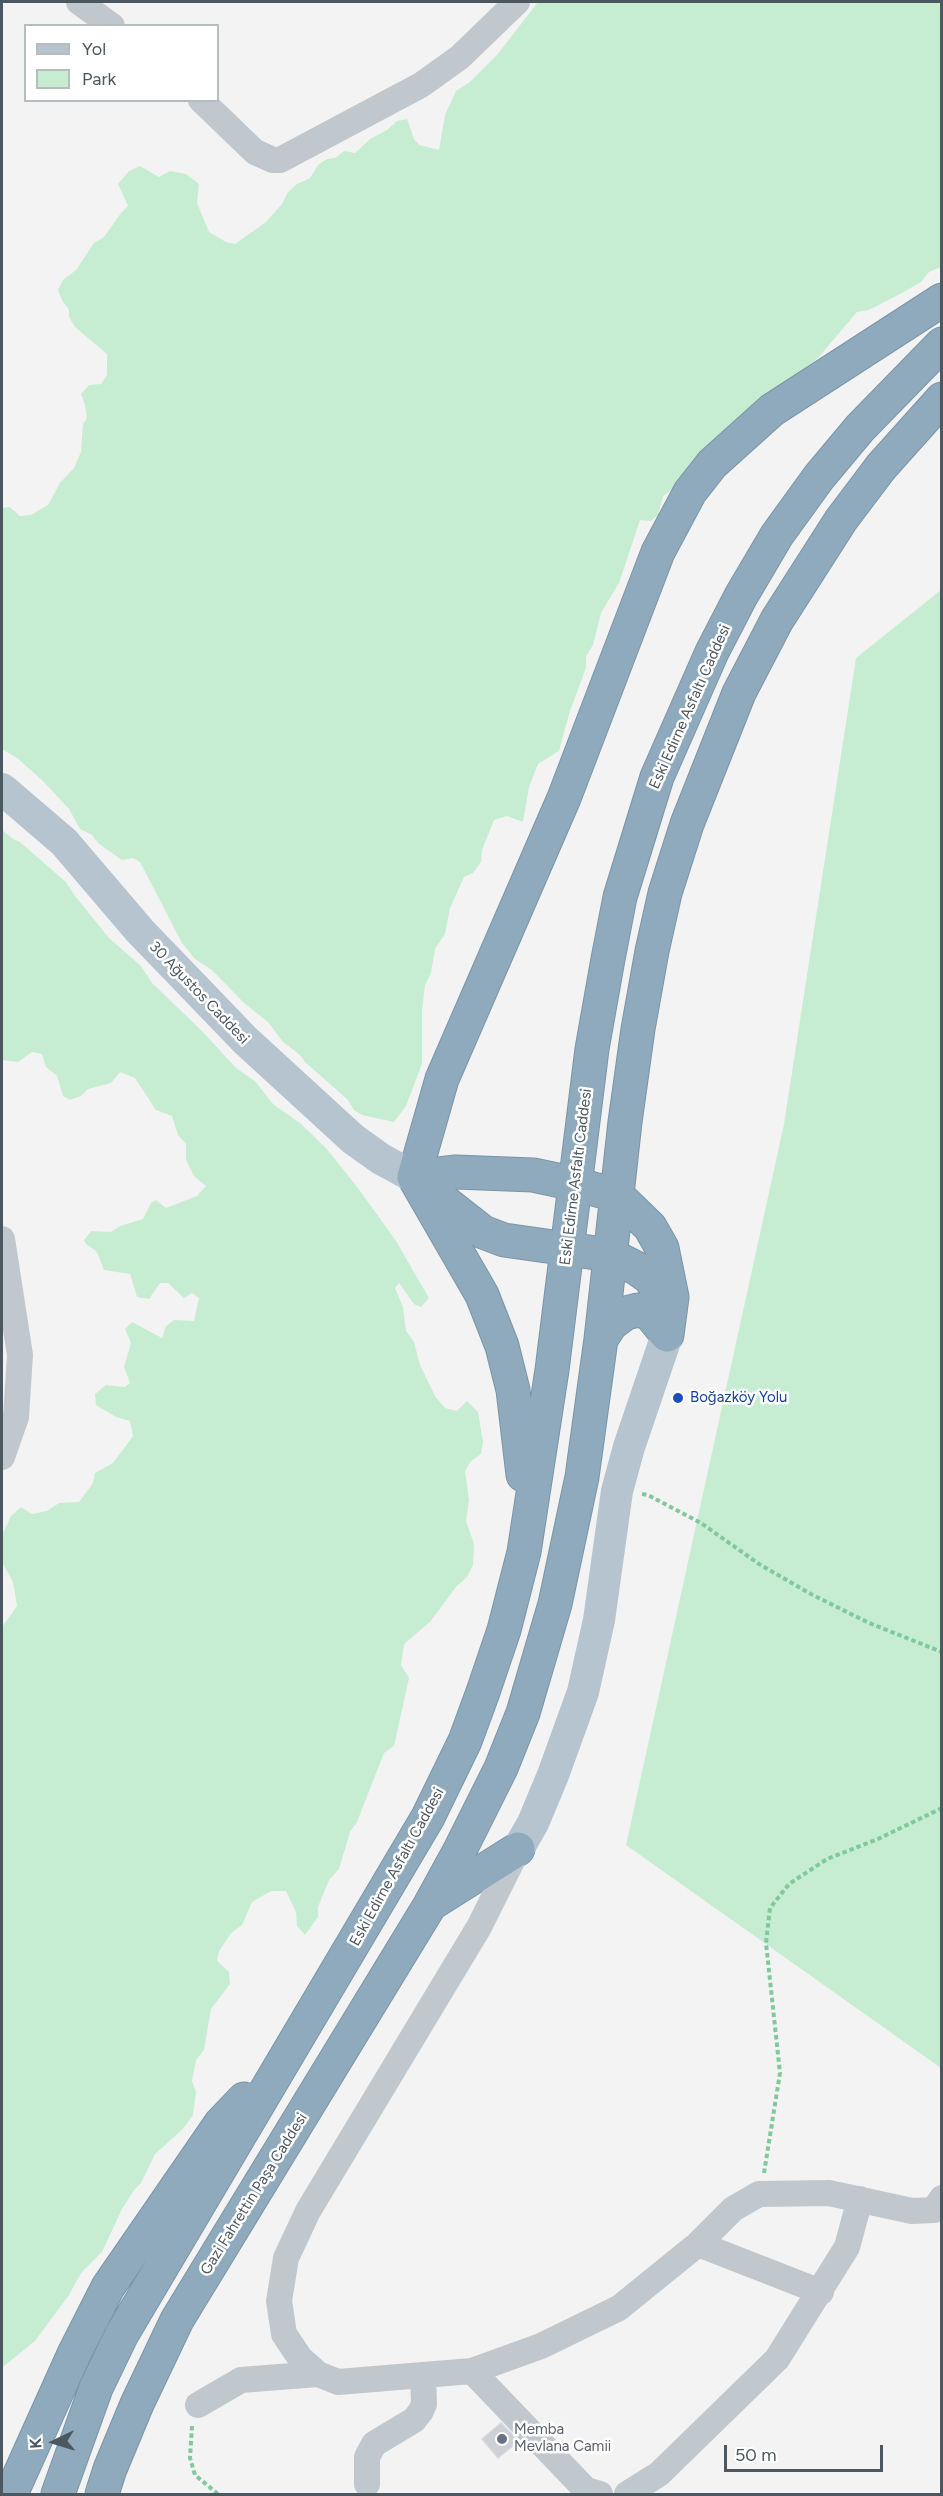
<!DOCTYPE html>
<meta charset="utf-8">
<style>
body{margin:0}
#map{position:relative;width:943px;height:2496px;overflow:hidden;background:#f4f3f3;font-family:Figtree,sans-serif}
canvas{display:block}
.frame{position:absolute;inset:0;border:3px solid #4c585f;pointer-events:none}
.legend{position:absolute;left:24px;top:24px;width:195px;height:78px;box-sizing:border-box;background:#fff;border:2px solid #b7bcbf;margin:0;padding:8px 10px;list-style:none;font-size:18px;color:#4c585f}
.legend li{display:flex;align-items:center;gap:12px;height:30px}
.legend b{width:30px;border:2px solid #b7bcbf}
.north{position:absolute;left:24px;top:2412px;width:60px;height:60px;-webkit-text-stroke:4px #fff;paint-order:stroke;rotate:266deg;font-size:16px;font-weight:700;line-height:24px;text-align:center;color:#4c585f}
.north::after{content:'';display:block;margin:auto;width:21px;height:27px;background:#4c585f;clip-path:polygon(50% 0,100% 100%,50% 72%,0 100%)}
.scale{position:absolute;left:724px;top:2445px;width:159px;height:27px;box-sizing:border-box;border:3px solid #4c585f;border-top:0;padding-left:8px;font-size:18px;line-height:21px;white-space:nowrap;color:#4c585f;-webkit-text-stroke:4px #fff;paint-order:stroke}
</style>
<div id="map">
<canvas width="943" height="2496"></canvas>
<div class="frame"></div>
<ul class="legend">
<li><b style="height:8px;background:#b5c4ce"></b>Yol</li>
<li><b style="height:16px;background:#c6edd1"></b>Park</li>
</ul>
<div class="north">K</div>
<div class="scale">50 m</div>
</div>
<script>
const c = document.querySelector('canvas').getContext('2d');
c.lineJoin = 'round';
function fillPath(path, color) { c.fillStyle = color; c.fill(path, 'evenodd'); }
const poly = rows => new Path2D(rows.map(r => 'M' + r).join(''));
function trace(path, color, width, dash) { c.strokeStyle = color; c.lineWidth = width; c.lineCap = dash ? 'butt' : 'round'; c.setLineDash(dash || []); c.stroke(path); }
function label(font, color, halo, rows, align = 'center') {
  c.font = font + ' Figtree,sans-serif'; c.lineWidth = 5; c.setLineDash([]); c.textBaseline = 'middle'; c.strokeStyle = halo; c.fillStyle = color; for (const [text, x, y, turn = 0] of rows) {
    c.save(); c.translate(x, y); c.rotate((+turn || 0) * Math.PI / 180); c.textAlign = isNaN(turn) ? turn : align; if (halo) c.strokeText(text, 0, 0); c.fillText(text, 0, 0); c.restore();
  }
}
const green = poly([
 [538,2,941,2,941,267,929,272,921,282,900,294,869,310,857,312,818,358,774,396,700,452,692,461,690,469,675,487,663,496,658,515,651,521,640,520,619,583,601,613,593,645,586,656,586,668,570,711,559,751,538,764,529,787,523,822,507,816,494,820,482,850,481,862,473,873,464,877,450,908,445,934,435,949,431,973,425,985,422,1011,422,1064,406,1106,394,1122,362,1115,354,1110,347,1099,306,1063,300,1055,283,1042,268,1022,244,1003,212,970,195,959,182,943,140,862,133,858,122,860,98,843,92,835,80,829,69,809,42,780,17,758,2,749,2,508,10,507,20,516,31,515,48,505,60,483,74,468,81,452,83,424,87,418,85,405,81,394,89,385,101,384,107,375,107,354,75,327,69,317,69,310,62,300,58,290,63,280,76,270,94,243,104,237,121,213,128,206,118,184,129,171,140,166,159,177,170,171,186,174,199,184,197,203,209,232,226,242,235,244,266,222,282,204,288,192,297,184,310,178,318,165,327,159,335,158,344,151,355,153,370,139,387,130,397,121,407,119,414,139,419,145,439,150,445,115,456,91,470,82,497,55],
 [941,590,941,2068,626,1845,784,1124,856,658],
 [2,830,13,839,20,842,66,882,75,896,109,938,141,966,152,983,202,1031,236,1068,255,1081,273,1104,301,1124,326,1148,358,1188,396,1241,429,1298,421,1307,414,1304,399,1283,395,1288,403,1307,406,1331,414,1342,420,1365,435,1396,445,1408,457,1411,467,1401,478,1412,483,1442,481,1454,471,1461,465,1471,469,1500,466,1521,474,1544,473,1565,467,1577,456,1587,430,1622,404,1644,401,1665,409,1678,394,1746,384,1753,357,1822,350,1832,339,1869,329,1880,318,1907,318,1917,305,1935,297,1926,296,1912,286,1891,271,1891,252,1902,242,1925,231,1933,219,1951,217,1961,229,1972,230,1984,211,2009,204,2050,196,2060,192,2081,196,2092,193,2115,183,2129,155,2154,141,2183,134,2190,122,2209,102,2252,81,2273,69,2295,35,2341,4,2366,2,2366,2,1627,17,1606,13,1582,2,1562,2,1535,11,1516,21,1507,32,1514,47,1511,59,1503,79,1502,93,1483,95,1473,113,1463,133,1436,130,1421,116,1417,96,1405,95,1394,106,1385,125,1387,130,1383,124,1367,131,1343,125,1329,132,1322,162,1338,166,1326,174,1320,194,1321,199,1298,192,1293,184,1298,168,1283,160,1283,149,1299,137,1297,130,1274,104,1270,97,1252,86,1244,84,1240,91,1231,111,1232,120,1226,143,1219,151,1203,156,1200,166,1208,197,1196,206,1186,194,1176,186,1160,186,1144,178,1135,172,1116,156,1110,135,1078,120,1072,111,1083,88,1089,81,1096,70,1100,63,1096,57,1076,46,1067,42,1054,32,1052,18,1062,2,1060]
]);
const building = poly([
 [501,2423,519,2441,498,2458,482,2439,501,2423]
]);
const path = poly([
 [642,1494,648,1495,701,1523,759,1564,811,1594,869,1623,942,1652],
 [764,2173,780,2073,766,1943,770,1908,789,1884,827,1859,878,1839,942,1808],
 [192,2426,190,2458,195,2475,218,2494]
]);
const minor = poly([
 [79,2,112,26],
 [201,100,255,152,273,160,280,160,421,85,460,57,517,2],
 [2,1239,20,1355,16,1417,2,1457],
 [518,1849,479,1927,308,2211,286,2258,279,2301,284,2334,300,2358,318,2374,338,2382,472,2371,541,2346,619,2308,698,2244,733,2209,759,2194,829,2193,912,2211,934,2210,942,2198],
 [698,2244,821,2292],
 [472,2371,586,2490,600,2494],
 [198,2405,241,2380,318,2374],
 [367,2484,367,2457,374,2444,414,2420,421,2411,424,2404,423,2375],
 [627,2494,659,2474,777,2359,847,2247,860,2199]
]);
const major = poly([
 [2,789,64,842,140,931,245,1040,353,1139,381,1159,414,1177],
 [518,1849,533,1823,553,1775,583,1692,599,1620,617,1491,629,1447,667,1335]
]);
const highway = poly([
 [414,1177,456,1172,533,1175,576,1184,618,1196,650,1227,662,1248,672,1297,667,1335],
 [432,1192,483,1232,504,1240,610,1255,636,1268,650,1278,659,1292,663,1312],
 [601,1339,611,1324,626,1313,638,1310,649,1313,667,1335],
 [523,1475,513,1390,502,1346,482,1295,414,1177,442,1079,564,798,658,552,690,492,712,464,772,410,942,300],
 [434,1902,518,1849],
 [11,2494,74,2354,108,2287,221,2123,244,2099],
 [58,2494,96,2388,122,2334,428,1817,465,1741,483,1692,504,1630,524,1552,552,1370,592,1049,608,959,620,897,657,777,712,652,741,596,777,535,819,477,860,428,942,344],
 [102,2494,110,2469,137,2404,177,2320,430,1905,459,1852,501,1768,523,1713,555,1604,582,1477,601,1339,625,1122,638,1029,652,951,665,893,687,824,739,693,777,620,841,520,881,467,942,399]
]);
const markers = [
 [678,1398,6,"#1a4fb4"],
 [502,2439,6,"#6b7280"]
];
const streetNames = [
 ["Eski Edirne Asfaltı Caddesi",690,707,-66],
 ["30 Ağustos Caddesi",199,993,46],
 ["Eski Edirne Asfaltı Caddesi",576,1177,-83],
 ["Eski Edirne Asfaltı Caddesi",397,1867,-61],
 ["Gazi Fahrettin Paşa Caddesi",254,2194,-58]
];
const transitNames = [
 ["Boğazköy Yolu",690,1398]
];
const worshipNames = [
 ["Memba",514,2430],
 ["Mevlana Camii",514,2447]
];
fillPath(green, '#c6edd1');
fillPath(building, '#cdd0d4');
trace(building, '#d7d9dd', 1.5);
trace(highway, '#7a95a8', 35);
trace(path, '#80c99d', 4, [4.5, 3]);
trace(minor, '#c0c8cd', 26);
trace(major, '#b5c4ce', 32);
trace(highway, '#8faabc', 33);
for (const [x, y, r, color] of markers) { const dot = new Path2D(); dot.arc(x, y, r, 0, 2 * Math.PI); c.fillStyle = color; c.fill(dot); trace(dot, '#fff', 2); }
label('15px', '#4c585f', '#fff', streetNames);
label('15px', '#164399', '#fff', transitNames, 'left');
label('15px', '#5b616d', '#fff', worshipNames, 'left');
</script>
